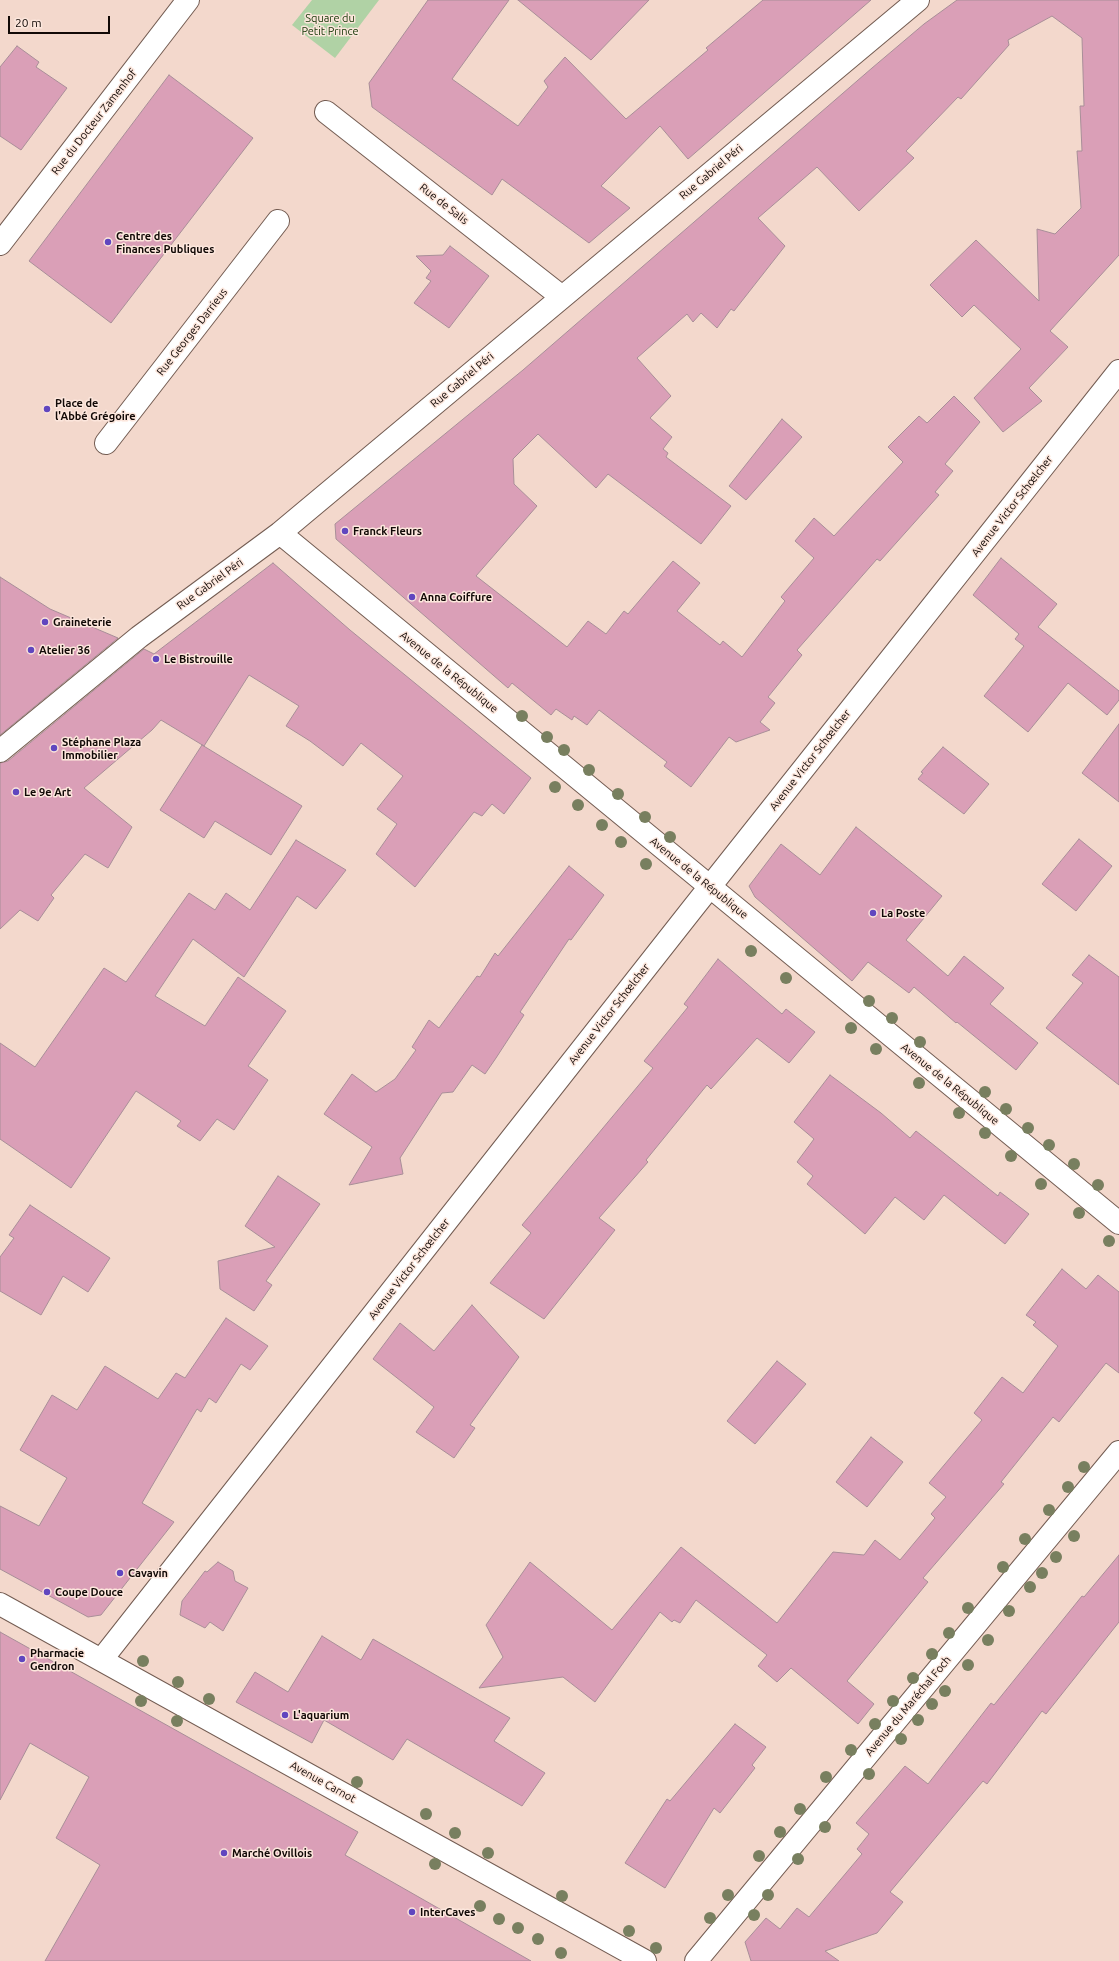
<!DOCTYPE html>
<meta charset="utf-8">
<style>
body{margin:0}
#map{position:relative;width:1119px;height:1961px;overflow:hidden;background:#f3d8cc;font-family:Ubuntu,sans-serif}
canvas{display:block}
.scale{position:absolute;left:8px;top:16px;width:102px;height:18px;box-sizing:border-box;border:2px solid #110906;border-top:0;padding-left:5px;font-size:12px;line-height:14px;white-space:nowrap;color:#110906;-webkit-text-stroke:3px #fce6dc;paint-order:stroke}
</style>
<div id="map">
<canvas width="1119" height="1961"></canvas>
<div class="scale">20 m</div>
</div>
<script>
const c = document.querySelector('canvas').getContext('2d');
c.lineJoin = 'round';
function fillPath(path, color) { c.fillStyle = color; c.fill(path, 'evenodd'); }
const poly = rows => new Path2D(rows.map(r => 'M' + r).join(''));
function trace(path, color, width, dash) { c.strokeStyle = color; c.lineWidth = width; c.lineCap = dash ? 'butt' : 'round'; c.setLineDash(dash || []); c.stroke(path); }
function label(font, color, halo, rows, align = 'center') {
  c.font = font + ' Ubuntu,sans-serif'; c.lineWidth = 3; c.setLineDash([]); c.textBaseline = 'middle'; c.strokeStyle = halo; c.fillStyle = color; for (const [text, x, y, turn = 0] of rows) {
    c.save(); c.translate(x, y); c.rotate((+turn || 0) * Math.PI / 180); c.textAlign = isNaN(turn) ? turn : align; if (halo) c.strokeText(text, 0, 0); c.fillText(text, 0, 0); c.restore();
  }
}
const green = poly([
 [312,0,379,0,335,58,292,25]
]);
const building = poly([
 [428,0,509,0,452,79,518,126,548,87,544,81,565,57,626,119,708,50,706,48,763,0,871,0,688,159,660,126,601,186,630,208,589,243,502,179,492,195,372,107,369,83,428,0],
 [518,0,649,0,591,60,518,0],
 [957,0,1119,0,1119,255,1050,331,1068,347,1029,388,1042,401,1003,432,974,398,1021,349,974,305,962,317,930,285,976,240,1039,301,1037,229,1055,234,1081,208,1077,151,1082,151,1080,106,1084,106,1082,38,1052,16,1008,40,1009,45,961,99,958,97,906,151,914,158,859,211,817,167,758,218,785,246,734,311,731,309,717,328,701,313,693,322,687,314,637,358,671,396,650,418,672,437,663,449,668,453,666,457,731,506,701,544,608,474,596,488,538,434,513,459,514,484,537,506,476,576,567,647,588,621,606,634,624,611,628,614,673,561,700,583,677,611,720,645,723,641,742,657,785,601,781,597,814,558,795,541,814,518,834,536,903,462,888,447,919,416,927,423,954,396,980,422,945,464,953,471,935,492,939,495,880,561,877,559,797,650,802,655,768,697,775,703,760,722,770,730,736,742,729,737,691,787,664,766,667,762,599,710,587,725,574,716,572,720,556,709,551,715,512,683,508,688,336,539,335,524,523,370,872,68,924,24,957,0],
 [17,46,39,62,36,67,67,88,21,150,0,136,0,67,17,46],
 [169,75,253,138,111,323,29,261,169,75],
 [450,246,489,276,449,328,414,303,431,281,426,278,431,271,416,256,443,255,450,246],
 [782,419,802,437,746,500,729,486,782,419],
 [1001,558,1057,604,1038,627,1119,691,1119,700,1107,715,1068,683,1028,732,984,696,1024,646,1015,639,1019,634,973,595,1001,558],
 [273,563,350,630,531,778,504,814,492,804,482,816,474,812,415,887,376,854,397,824,377,809,403,776,361,743,343,766,310,741,286,726,299,706,249,675,204,746,161,720,152,730,84,788,132,827,108,868,85,854,51,895,54,898,38,921,20,910,0,929,0,763,8,761,144,649,154,654,273,563],
 [0,577,50,609,118,638,0,735,0,577],
 [1119,724,1119,802,1082,773,1119,724],
 [202,745,302,806,271,855,215,821,204,838,160,810,202,745],
 [943,747,989,784,964,814,918,779,923,773,921,772,943,747],
 [856,827,942,896,906,940,948,976,964,956,1004,988,990,1004,1038,1043,1016,1070,957,1022,956,1023,914,987,909,993,868,962,852,981,755,897,749,886,781,844,820,875,856,827],
 [1079,839,1112,866,1076,911,1042,884,1079,839],
 [296,840,346,870,316,909,297,896,244,977,193,939,155,996,205,1026,238,977,286,1011,248,1066,268,1080,234,1130,217,1119,200,1141,177,1126,181,1121,136,1091,71,1188,0,1139,0,1043,35,1067,104,968,126,982,189,893,215,910,226,893,250,910,296,840],
 [569,866,604,895,571,940,569,939,520,1012,524,1015,496,1058,485,1074,472,1065,453,1092,442,1093,400,1158,403,1174,349,1185,372,1147,324,1114,352,1074,376,1092,395,1079,416,1050,412,1047,429,1020,439,1028,477,976,480,977,495,953,498,956,569,866],
 [1089,955,1119,977,1119,1085,1046,1028,1083,983,1072,975,1089,955],
 [718,959,782,1014,786,1009,815,1032,789,1063,757,1038,711,1089,707,1085,646,1160,648,1162,599,1218,615,1230,544,1319,490,1283,531,1233,522,1225,653,1068,644,1061,688,1007,684,1004,718,959],
 [830,1075,881,1113,910,1138,916,1131,998,1196,1000,1192,1029,1214,1005,1244,944,1195,924,1220,895,1197,865,1234,807,1184,813,1176,797,1162,814,1139,794,1122,830,1075],
 [278,1176,320,1204,266,1281,272,1285,254,1311,220,1289,218,1261,275,1247,245,1226,278,1176],
 [30,1205,110,1258,88,1292,63,1276,41,1315,0,1291,0,1257,14,1238,9,1235,30,1205],
 [1062,1269,1086,1289,1098,1275,1119,1292,1119,1373,1106,1363,1059,1422,1053,1417,1001,1482,1004,1484,923,1578,928,1582,847,1681,874,1704,858,1724,791,1668,777,1682,758,1666,767,1655,696,1600,680,1623,674,1620,672,1622,660,1612,595,1702,563,1677,479,1688,503,1657,486,1625,530,1562,612,1630,681,1547,777,1623,833,1552,864,1555,875,1540,900,1560,935,1518,931,1514,946,1497,929,1483,982,1420,974,1413,1002,1377,1023,1393,1058,1346,1033,1325,1036,1322,1026,1315,1062,1269],
 [472,1305,519,1357,470,1425,475,1428,454,1458,416,1432,434,1407,373,1359,400,1323,434,1351,472,1305],
 [226,1318,268,1346,250,1370,241,1364,216,1403,209,1398,201,1412,197,1409,142,1503,174,1522,101,1615,88,1617,0,1569,0,1506,39,1526,67,1478,20,1450,52,1395,77,1410,105,1366,158,1399,176,1373,185,1378,226,1318],
 [777,1361,806,1384,755,1444,727,1421,777,1361],
 [871,1437,903,1462,867,1507,836,1482,871,1437],
 [1119,1555,1119,1622,1046,1714,1042,1711,987,1784,983,1781,890,1892,903,1902,877,1933,825,1951,839,1961,751,1961,745,1942,766,1918,780,1929,797,1908,809,1917,862,1854,857,1849,869,1834,856,1823,905,1766,928,1784,991,1703,994,1705,1082,1596,1084,1597,1119,1555],
 [218,1562,233,1571,235,1581,248,1588,223,1631,210,1622,205,1628,180,1615,182,1601,205,1571,207,1572,218,1562],
 [0,1632,358,1832,345,1855,531,1961,45,1961,100,1865,56,1838,89,1777,30,1743,0,1800,0,1632],
 [322,1636,361,1660,373,1639,510,1718,494,1741,545,1773,522,1806,407,1739,393,1760,324,1720,312,1743,236,1702,255,1672,288,1692,322,1636],
 [735,1724,766,1747,752,1765,755,1768,720,1813,714,1808,665,1888,625,1863,667,1799,670,1801,735,1724]
]);
const minor = poly([
 [326,112,562,297],
 [0,244,188,0],
 [106,443,278,221],
 [280,533,1119,1223],
 [0,751,139,637,280,533,918,0],
 [0,1604,645,1961],
 [102,1659,693,908,1119,371],
 [696,1961,1119,1452]
]);
const trees = [
 [522,716],
 [547,737],
 [564,750],
 [589,770],
 [555,787],
 [618,794],
 [578,805],
 [645,817],
 [602,825],
 [670,837],
 [621,842],
 [646,864],
 [751,951],
 [786,978],
 [869,1001],
 [892,1018],
 [851,1028],
 [920,1042],
 [876,1049],
 [919,1083],
 [985,1092],
 [1006,1109],
 [959,1113],
 [1028,1128],
 [985,1133],
 [1049,1145],
 [1011,1156],
 [1074,1164],
 [1041,1184],
 [1098,1185],
 [1079,1213],
 [1109,1241],
 [1084,1467],
 [1068,1487],
 [1049,1510],
 [1074,1536],
 [1025,1539],
 [1056,1557],
 [1003,1567],
 [1042,1573],
 [1030,1587],
 [968,1608],
 [1009,1611],
 [949,1633],
 [988,1640],
 [932,1654],
 [143,1661],
 [968,1665],
 [913,1678],
 [178,1682],
 [945,1691],
 [209,1699],
 [141,1701],
 [893,1701],
 [932,1704],
 [918,1720],
 [177,1721],
 [875,1724],
 [901,1739],
 [851,1750],
 [869,1774],
 [826,1777],
 [357,1782],
 [800,1809],
 [426,1814],
 [825,1827],
 [780,1832],
 [455,1833],
 [488,1853],
 [759,1856],
 [798,1859],
 [435,1864],
 [728,1895],
 [768,1895],
 [562,1896],
 [480,1906],
 [754,1915],
 [710,1918],
 [499,1919],
 [518,1928],
 [629,1931],
 [538,1939],
 [656,1948],
 [561,1953]
];
const markers = [
 [108,242,4,"#6046bf"],
 [47,409,4,"#6046bf"],
 [345,531,4,"#6046bf"],
 [412,597,4,"#6046bf"],
 [45,622,4,"#6046bf"],
 [31,650,4,"#6046bf"],
 [156,659,4,"#6046bf"],
 [54,748,4,"#6046bf"],
 [16,792,4,"#6046bf"],
 [873,913,4,"#6046bf"],
 [120,1573,4,"#6046bf"],
 [47,1592,4,"#6046bf"],
 [22,1659,4,"#6046bf"],
 [285,1715,4,"#6046bf"],
 [224,1853,4,"#6046bf"],
 [412,1912,4,"#6046bf"]
];
const parkNames = [
 ["Square du",330,18],
 ["Petit Prince",330,31]
];
const streetNames = [
 ["Rue du Docteur Zamenhof",94,122,-52],
 ["Rue Gabriel Péri",711,172,-40],
 ["Rue de Salis",444,204,38],
 ["Rue Georges Darrieus",192,332,-52],
 ["Rue Gabriel Péri",462,380,-40],
 ["Avenue Victor Schœlcher",1012,506,-52],
 ["Rue Gabriel Péri",210,584,-36],
 ["Avenue de la République",449,672,39],
 ["Avenue Victor Schœlcher",810,760,-52],
 ["Avenue de la République",699,878,39],
 ["Avenue Victor Schœlcher",609,1014,-52],
 ["Avenue de la République",950,1084,39],
 ["Avenue Victor Schœlcher",409,1269,-52],
 ["Avenue du Maréchal Foch",908,1706,-50],
 ["Avenue Carnot",323,1782,29]
];
const poiNames = [
 ["Centre des",116,236],
 ["Finances Publiques",116,249],
 ["Place de",55,403],
 ["l'Abbé Grégoire",55,416],
 ["Franck Fleurs",353,531],
 ["Anna Coiffure",420,597],
 ["Graineterie",53,622],
 ["Atelier 36",39,650],
 ["Le Bistrouille",164,659],
 ["Stéphane Plaza",62,742],
 ["Immobilier",62,755],
 ["Le 9e Art",24,792],
 ["La Poste",881,913],
 ["Cavavin",128,1573],
 ["Coupe Douce",55,1592],
 ["Pharmacie",30,1653],
 ["Gendron",30,1666],
 ["L'aquarium",293,1715],
 ["Marché Ovillois",232,1853],
 ["InterCaves",420,1912]
];
fillPath(green, '#b0d2a5');
fillPath(building, '#da9fb7');
trace(building, '#a88e98', 1);
trace(minor, '#735c52', 24);
trace(minor, '#fff', 22);
c.fillStyle = '#787f5f';
for (const [x, y] of trees) { c.beginPath(); c.arc(x, y, 6, 0, 2 * Math.PI); c.fill(); }
for (const [x, y, r, color] of markers) { const dot = new Path2D(); dot.arc(x, y, r, 0, 2 * Math.PI); c.fillStyle = color; c.fill(dot); trace(dot, '#fce6dc', 1.5); }
label('11px', '#133605', '#fce6dc', parkNames);
label('11px', '#110906', '#fce6dc', streetNames);
label('bold 11px', '#110906', '#fce6dc', poiNames, 'left');
</script>
